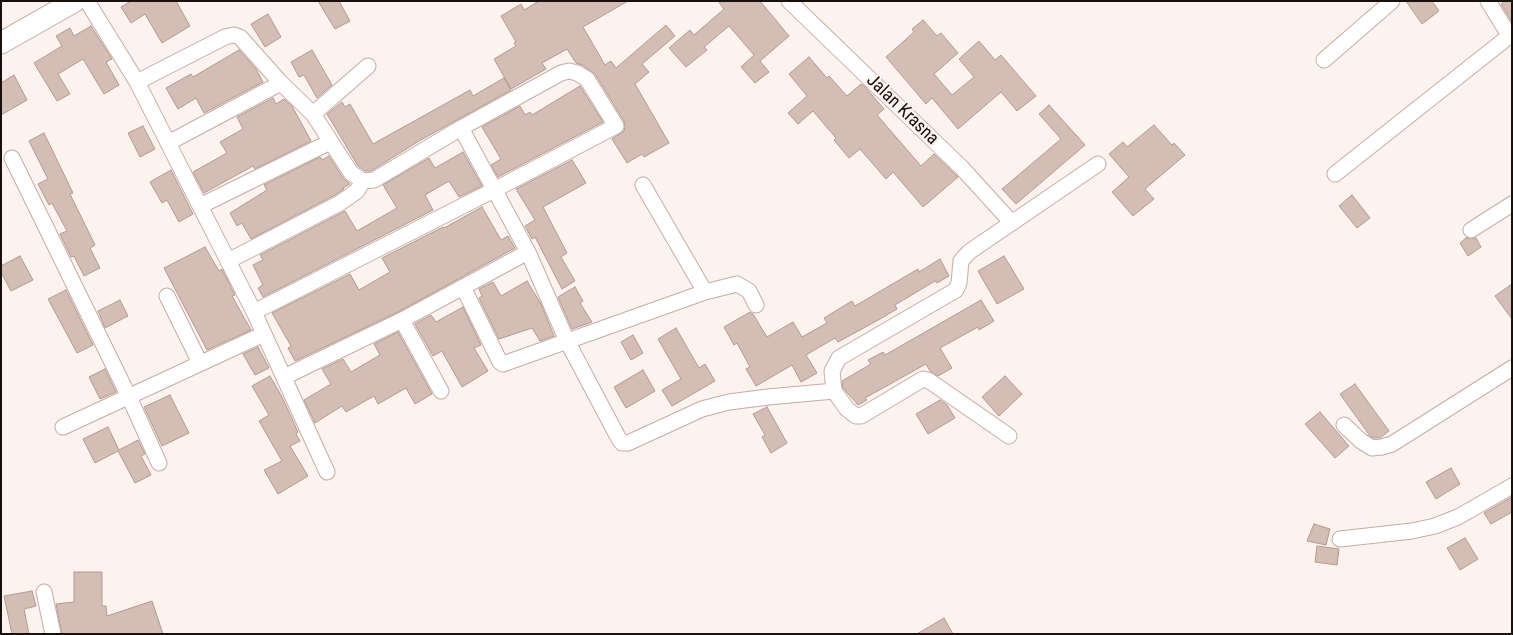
<!DOCTYPE html>
<style>
body{margin:0}
#map{position:relative;width:1513px;height:635px;overflow:hidden;background:#fcf2ee;font-family:"Roboto Condensed",sans-serif}
canvas{display:block}
.frame{position:absolute;inset:0;border:2px solid #18100d;pointer-events:none}
</style>
<div id="map">
<canvas width="1513" height="635"></canvas>
<div class="frame"></div>
</div>
<script>
const c = document.querySelector('canvas').getContext('2d');
c.lineJoin = 'round';
function fillPath(path, color) { c.fillStyle = color; c.fill(path, 'evenodd'); }
const poly = rows => new Path2D(rows.map(r => 'M' + r).join(''));
function trace(path, color, width, dash) { c.strokeStyle = color; c.lineWidth = width; c.lineCap = dash ? 'butt' : 'round'; c.setLineDash(dash || []); c.stroke(path); }
function label(font, color, halo, rows, align = 'center') {
  c.font = font + ' "Roboto Condensed",sans-serif'; c.lineWidth = 4.5; c.setLineDash([]); c.textBaseline = 'middle'; c.strokeStyle = halo; c.fillStyle = color; for (const [text, x, y, turn = 0] of rows) {
    c.save(); c.translate(x, y); c.rotate((+turn || 0) * Math.PI / 180); c.textAlign = isNaN(turn) ? turn : align; if (halo) c.strokeText(text, 0, 0); c.fillText(text, 0, 0); c.restore();
  }
}
const building = poly([
 [131,1,176,1,190,26,162,43,145,14,131,23,121,7,131,1],
 [318,1,339,1,350,21,335,29,318,1],
 [539,1,628,1,583,27,605,65,611,61,616,68,666,25,675,36,642,64,649,72,635,84,669,143,644,157,642,154,627,163,612,139,624,131,625,126,624,121,595,74,582,65,576,63,567,49,542,63,546,69,511,89,494,59,516,46,514,43,516,42,501,16,521,4,524,10,539,1],
 [718,1,760,1,789,36,760,61,769,72,755,83,741,67,754,55,729,26,704,47,707,50,686,67,669,48,690,30,694,35,724,9,718,1],
 [1406,1,1432,1,1439,11,1422,24,1406,1],
 [1505,1,1512,1,1512,22,1501,4,1505,1],
 [268,14,281,37,265,47,251,24,268,14],
 [923,20,937,36,941,33,958,53,934,74,952,95,974,77,959,59,979,41,995,60,1001,55,1036,96,1017,111,1001,92,958,129,932,98,926,104,886,57,914,32,912,29,923,20],
 [91,26,112,59,106,62,119,85,104,94,83,59,58,74,70,94,57,101,34,63,62,46,56,36,70,28,74,36,91,26],
 [239,50,256,69,263,82,204,113,196,98,178,109,166,88,191,74,193,77,239,50],
 [312,50,332,85,317,98,304,75,299,77,291,62,312,50],
 [809,57,827,78,829,76,847,96,861,84,865,87,884,109,877,115,921,166,934,154,958,177,923,207,893,172,886,179,860,149,849,158,834,140,836,138,813,111,798,124,788,113,807,96,789,74,809,57],
 [14,75,27,100,1,115,1,83,14,75],
 [504,78,511,90,419,141,371,171,365,171,358,166,327,114,342,102,345,107,350,104,373,144,470,90,473,96,504,78],
 [580,86,603,122,498,177,491,165,501,159,482,127,520,106,525,115,530,112,532,115,580,86],
 [273,98,276,104,284,99,292,106,311,141,255,169,253,166,204,193,193,172,227,153,220,142,243,129,237,117,273,98],
 [1049,105,1085,145,1016,204,1002,189,1061,139,1039,114,1049,105],
 [1154,125,1172,145,1174,143,1185,155,1145,189,1154,199,1133,216,1112,192,1129,177,1109,154,1123,142,1127,147,1154,125],
 [143,126,155,149,140,157,128,133,143,126],
 [44,133,73,193,70,194,95,245,90,248,100,268,84,276,74,256,71,257,60,234,67,231,52,203,49,205,38,184,48,179,29,141,44,133],
 [463,152,482,186,459,197,449,181,425,195,433,210,263,297,258,288,263,285,253,265,263,260,260,255,345,211,357,231,397,208,383,185,429,158,435,168,463,152],
 [329,156,343,178,350,184,343,188,344,189,335,195,251,239,242,223,237,226,230,213,267,190,264,185,320,157,322,160,329,156],
 [572,160,586,183,543,207,567,253,561,257,575,281,562,289,535,237,532,239,525,226,535,220,516,189,572,160],
 [171,170,193,214,179,222,167,200,162,203,150,182,171,170],
 [1352,195,1370,218,1357,228,1339,206,1352,195],
 [482,207,501,240,508,236,515,248,398,312,295,361,288,348,291,346,272,313,350,274,359,290,390,272,382,258,443,227,444,228,482,207],
 [1466,238,1476,238,1481,247,1468,256,1460,243,1466,238],
 [205,247,219,271,222,269,235,295,232,296,251,330,207,350,164,268,205,247],
 [20,256,33,280,11,291,1,272,1,266,20,256],
 [1004,256,1024,289,997,304,978,271,1004,256],
 [940,259,949,276,937,283,935,281,895,305,897,309,880,319,838,342,835,338,806,355,817,373,801,382,792,365,756,386,746,369,750,367,737,343,734,345,724,327,750,312,753,314,767,337,793,322,802,337,827,323,824,318,852,301,855,306,918,269,919,272,940,259],
 [527,281,541,304,554,336,540,341,532,328,499,339,479,298,482,296,479,289,493,282,501,296,527,281],
 [1512,284,1512,319,1495,296,1512,284],
 [575,287,583,301,580,303,592,322,572,329,558,297,575,287],
 [66,290,93,345,77,353,48,299,66,290],
 [120,300,128,316,105,328,98,311,120,300],
 [981,300,994,321,979,330,978,327,940,348,952,368,938,376,930,371,926,364,865,398,867,400,858,405,843,388,842,381,871,364,868,360,883,352,885,355,981,300],
 [463,307,481,345,474,348,488,371,462,387,442,351,433,356,415,324,431,315,436,322,463,307],
 [676,328,699,368,705,364,715,381,672,406,662,390,681,379,658,339,676,328],
 [398,332,432,394,415,404,406,388,378,404,374,396,346,412,342,406,315,423,304,400,331,384,322,369,343,359,351,372,380,355,374,344,398,332],
 [633,335,643,353,631,360,621,342,633,335],
 [258,347,269,368,255,375,243,354,258,347],
 [105,369,116,392,100,399,89,377,105,369],
 [643,370,655,391,626,408,614,387,643,370],
 [270,376,282,397,298,432,296,434,300,441,290,446,308,476,278,494,264,470,282,461,259,421,269,415,252,386,270,376],
 [1005,376,1022,394,999,416,982,397,1005,376],
 [1355,384,1389,431,1380,438,1374,438,1370,436,1340,394,1355,384],
 [170,395,189,433,162,446,144,407,170,395],
 [940,400,947,405,955,418,928,434,916,414,940,400],
 [767,407,787,443,771,453,762,437,765,435,753,414,767,407],
 [1320,412,1349,446,1335,458,1305,424,1320,412],
 [108,427,119,450,138,440,145,454,141,456,151,475,135,483,118,451,95,463,83,439,108,427],
 [1451,468,1460,484,1436,499,1426,482,1451,468],
 [1512,497,1512,512,1491,524,1484,513,1512,497],
 [1314,524,1330,529,1326,545,1307,541,1314,524],
 [1465,538,1478,559,1460,570,1447,548,1465,538],
 [1317,546,1339,549,1337,565,1315,562,1317,546],
 [74,572,102,572,102,606,106,606,107,616,152,601,163,634,62,634,56,604,74,602,74,572],
 [32,591,36,606,24,609,29,634,12,634,4,596,32,591],
 [944,618,953,634,917,634,944,618]
]);
const minor = poly([
 [87,1,137,82,254,312,327,472],
 [789,1,962,168,1012,223],
 [1488,1,1509,35],
 [1324,60,1392,1],
 [137,82,225,37,234,35,240,37,281,83,313,114,368,66],
 [168,143,281,83],
 [12,158,129,397,159,463],
 [1335,174,1512,34],
 [643,185,705,292],
 [200,206,330,142],
 [1471,230,1512,204],
 [528,252,567,341,619,439,622,443,628,443,702,409,729,402,768,397,834,391,847,409,856,416,861,416,923,379,928,380,1009,436],
 [228,261,340,203,357,191,363,181],
 [463,287,500,362,503,364,705,292,737,284,749,291,756,305],
 [167,296,200,363],
 [254,312,494,190,616,126,587,79,577,73,569,71,561,73,461,128,374,180,363,181,351,173,313,114],
 [402,320,441,391],
 [284,377,402,320,528,252,461,128],
 [834,391,832,371,839,358,956,290,959,283,961,261,969,252,1098,164],
 [1344,425,1361,441,1372,448,1382,447,1392,444,1512,368],
 [63,427,264,334],
 [1340,539,1412,531,1435,526,1458,517,1512,486],
 [44,592,53,634]
]);
const secondary = poly([
 [1,43,75,1]
]);
const streetNames = [
 ["Jalan Krasna",902,110,44]
];
fillPath(building, '#d4bdb5');
trace(building, '#b19a92', 1);
trace(minor, '#c4ada4', 17);
trace(secondary, '#c4ada4', 23);
trace(minor, '#fff', 15);
trace(secondary, '#fff', 21);
label('18px', '#18100d', '#fcf2ee', streetNames);
</script>
